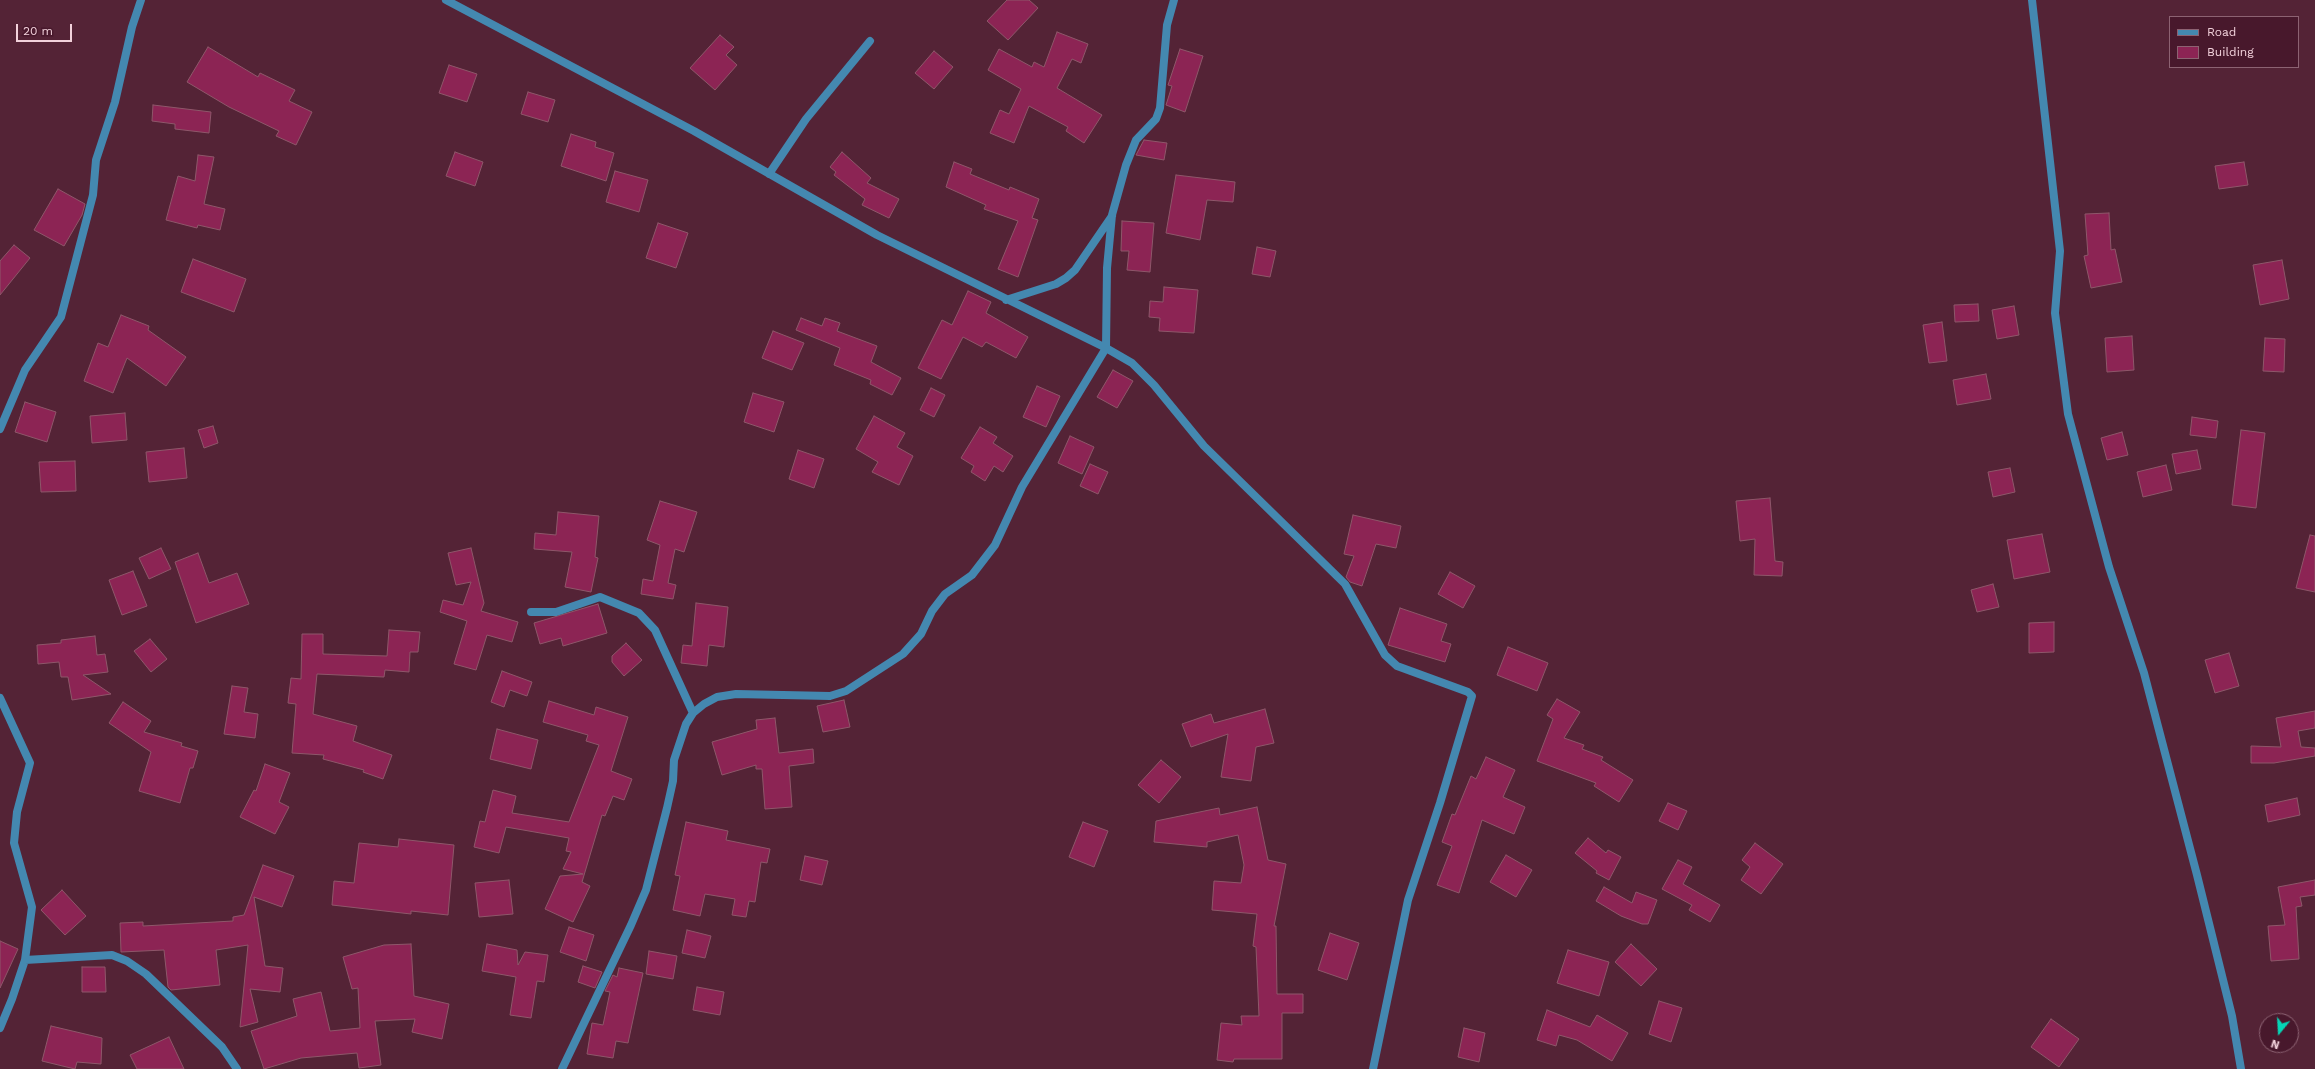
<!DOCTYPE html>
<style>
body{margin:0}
#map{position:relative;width:2315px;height:1069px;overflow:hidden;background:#542336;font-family:"Work Sans",sans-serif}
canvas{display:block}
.legend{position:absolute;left:2169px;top:16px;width:130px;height:52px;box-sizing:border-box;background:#48182c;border:1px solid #8c6272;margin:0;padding:5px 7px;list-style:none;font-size:12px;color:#f2d1db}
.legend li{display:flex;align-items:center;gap:8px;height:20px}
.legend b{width:20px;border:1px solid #8c6272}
.north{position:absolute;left:2259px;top:1013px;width:40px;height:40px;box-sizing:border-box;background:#48182c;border:1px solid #8c6272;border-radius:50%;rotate:198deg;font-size:11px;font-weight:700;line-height:16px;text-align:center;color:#f2d1db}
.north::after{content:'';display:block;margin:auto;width:14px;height:18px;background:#05d5b6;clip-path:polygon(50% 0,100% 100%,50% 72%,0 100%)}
.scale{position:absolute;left:16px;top:24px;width:56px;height:18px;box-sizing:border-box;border:2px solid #f2d1db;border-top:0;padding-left:5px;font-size:12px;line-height:14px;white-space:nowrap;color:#f2d1db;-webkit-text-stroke:3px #48182c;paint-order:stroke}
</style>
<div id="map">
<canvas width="2315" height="1069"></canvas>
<ul class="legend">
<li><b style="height:5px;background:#4488b0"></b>Road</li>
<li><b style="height:11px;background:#8c2454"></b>Building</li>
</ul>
<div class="north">N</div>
<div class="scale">20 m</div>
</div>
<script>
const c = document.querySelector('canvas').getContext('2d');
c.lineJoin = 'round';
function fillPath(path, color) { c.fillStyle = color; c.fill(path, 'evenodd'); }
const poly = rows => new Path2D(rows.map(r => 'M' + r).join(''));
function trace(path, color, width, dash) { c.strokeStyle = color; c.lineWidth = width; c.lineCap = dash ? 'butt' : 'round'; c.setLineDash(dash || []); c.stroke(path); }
const building = poly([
 [1007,0,1029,0,1038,8,1008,40,987,21,1007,0],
 [1057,32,1088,44,1081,63,1072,59,1057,88,1102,115,1084,143,1066,131,1068,127,1029,106,1014,143,990,133,1000,110,1009,114,1021,89,988,70,999,49,1032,67,1034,62,1044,67,1057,32],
 [720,35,734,47,726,55,737,65,715,90,690,68,720,35],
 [208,47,258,77,260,73,295,90,289,101,312,112,296,145,276,136,279,131,229,107,187,82,208,47],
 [1180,49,1203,56,1185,112,1166,105,1172,86,1168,85,1180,49],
 [934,51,953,67,934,89,915,73,934,51],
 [449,65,477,74,467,102,439,93,449,65],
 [528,92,555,100,548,122,521,114,528,92],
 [153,105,211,112,209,133,175,129,175,124,152,121,153,105],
 [571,134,596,142,595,147,614,153,606,181,561,166,571,134],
 [1144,140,1167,143,1164,160,1136,155,1144,140],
 [455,152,483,162,475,186,446,176,455,152],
 [842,152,871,178,867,183,899,199,889,218,862,205,865,199,834,175,836,172,830,167,842,152],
 [198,155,214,157,204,204,225,209,220,230,198,225,197,228,166,220,178,176,195,181,198,155],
 [954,162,972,169,970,174,1009,190,1010,187,1039,199,1032,218,1038,220,1018,277,998,269,1018,221,984,209,986,205,946,187,954,162],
 [2244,162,2248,185,2219,189,2215,166,2244,162],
 [615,171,648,180,639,212,606,202,615,171],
 [1176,175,1235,182,1233,202,1207,200,1200,240,1166,233,1176,175],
 [58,189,85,204,82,215,64,246,34,230,58,189],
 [2109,213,2111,250,2115,249,2122,282,2091,288,2084,256,2088,255,2085,214,2109,213],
 [1122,221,1154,223,1150,272,1127,270,1129,251,1121,251,1122,221],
 [658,223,688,233,676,268,646,258,658,223],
 [14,245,30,258,0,295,0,261,14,245],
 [1257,247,1276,251,1270,277,1252,274,1257,247],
 [193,259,246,279,234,312,181,292,193,259],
 [2282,260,2289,299,2260,305,2253,265,2282,260],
 [1164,287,1198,290,1194,333,1159,331,1160,318,1149,317,1150,301,1163,302,1164,287],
 [968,291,991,302,986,313,1028,337,1016,358,986,342,982,347,963,337,941,379,918,368,942,320,952,325,968,291],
 [1978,304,1979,321,1955,322,1954,305,1978,304],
 [2014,306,2019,335,1997,339,1992,310,2014,306],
 [121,315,149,326,148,330,186,357,166,386,127,358,113,393,84,381,98,343,108,347,121,315],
 [801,318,822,326,825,318,840,323,837,331,877,346,871,362,901,378,892,395,870,384,871,380,834,365,840,348,796,330,801,318],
 [1942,322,1947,361,1929,363,1923,325,1942,322],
 [773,331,804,343,792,370,762,358,773,331],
 [2132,336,2134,370,2107,372,2105,338,2132,336],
 [2265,338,2285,339,2284,372,2263,371,2265,338],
 [1113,370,1133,381,1117,408,1097,397,1113,370],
 [1986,374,1991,399,1957,405,1953,380,1986,374],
 [1037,386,1060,396,1046,427,1023,417,1037,386],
 [931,388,945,395,934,417,920,410,931,388],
 [753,393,784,402,774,432,744,422,753,393],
 [25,402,56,412,47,442,15,432,25,402],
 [125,413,127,440,92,443,90,416,125,413],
 [874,416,905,433,897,447,913,456,899,485,872,472,878,462,856,449,874,416],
 [2192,417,2218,421,2216,438,2190,435,2192,417],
 [213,426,218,443,204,448,198,430,213,426],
 [980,427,997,437,993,443,1013,456,1003,472,994,466,985,481,971,472,974,466,961,458,980,427],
 [2241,430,2265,433,2256,508,2232,505,2241,430],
 [2122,432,2128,455,2107,460,2101,438,2122,432],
 [1070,436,1094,447,1082,474,1058,463,1070,436],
 [184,448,187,478,149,482,146,452,184,448],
 [798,450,824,459,814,488,789,479,798,450],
 [2197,450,2201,469,2176,474,2172,454,2197,450],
 [75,461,76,491,41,492,39,462,75,461],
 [1090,464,1108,472,1098,494,1080,486,1090,464],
 [2166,465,2172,490,2143,497,2137,472,2166,465],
 [2010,468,2015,492,1993,497,1988,472,2010,468],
 [1770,498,1775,561,1783,562,1782,576,1754,575,1755,539,1740,541,1736,501,1770,498],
 [660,501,697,512,684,552,675,549,668,583,676,585,673,599,641,594,643,579,653,581,660,545,647,540,660,501],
 [558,512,599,516,595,557,598,558,591,592,565,587,572,552,534,549,535,533,556,535,558,512],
 [1353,515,1401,526,1396,548,1376,544,1362,586,1350,582,1346,577,1354,556,1344,554,1353,515],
 [2042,534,2050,572,2014,579,2007,540,2042,534],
 [2310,535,2315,536,2315,592,2296,588,2310,535],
 [161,548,171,569,149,579,139,558,161,548],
 [471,548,484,603,481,611,518,622,512,642,487,635,476,670,454,664,467,621,440,612,443,600,463,605,471,582,456,585,448,553,471,548],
 [198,553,209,583,237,573,249,604,196,623,175,562,198,553],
 [133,571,147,606,122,615,109,580,133,571],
 [1450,572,1475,586,1463,608,1438,594,1450,572],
 [1993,584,1999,607,1977,612,1971,590,1993,584],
 [696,603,728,607,724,647,709,645,707,666,681,663,683,645,692,646,696,603],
 [598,604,607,633,563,646,561,638,540,644,534,623,598,604],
 [1400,608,1447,624,1441,641,1451,644,1445,662,1388,645,1400,608],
 [2054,622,2054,652,2029,653,2029,623,2054,622],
 [389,630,420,632,418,652,410,652,409,672,385,670,384,677,317,674,313,714,357,726,353,741,392,755,383,779,363,772,364,770,323,759,324,755,292,753,296,704,288,703,291,678,301,679,302,634,323,634,323,654,387,656,389,630],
 [95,636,97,655,105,654,108,672,83,675,111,694,72,700,68,677,61,677,59,662,38,664,37,645,61,643,61,640,95,636],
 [150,639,167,659,151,672,134,651,150,639],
 [626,643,642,660,624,676,612,662,612,656,626,643],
 [1508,647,1548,663,1537,691,1497,675,1508,647],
 [2229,653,2239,686,2215,693,2205,660,2229,653],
 [502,671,532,682,527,696,510,690,504,707,491,702,502,671],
 [232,686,248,688,244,712,258,714,255,738,224,734,232,686],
 [1557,699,1580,712,1564,738,1584,745,1582,749,1603,757,1601,760,1633,780,1619,802,1594,786,1596,783,1537,761,1553,719,1547,715,1557,699],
 [844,700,850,727,823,732,817,706,844,700],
 [549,701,594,715,596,707,628,717,611,771,632,779,624,800,613,796,605,816,602,815,582,882,590,886,573,922,545,909,560,876,583,874,563,869,571,852,566,851,569,838,506,827,499,853,474,847,480,821,485,822,493,790,516,796,512,813,569,822,599,745,586,741,588,735,543,722,549,701],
 [123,702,151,721,144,732,182,743,181,746,198,751,193,768,190,768,180,803,139,791,151,752,109,723,123,702],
 [1265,709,1274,743,1256,747,1251,781,1221,777,1228,734,1191,747,1182,724,1211,714,1214,723,1265,709],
 [2315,711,2315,728,2298,731,2301,747,2315,748,2315,756,2274,763,2251,763,2251,746,2281,747,2276,718,2315,711],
 [775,718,779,753,813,749,814,763,789,766,792,807,765,809,762,769,756,769,756,765,722,775,712,742,757,729,756,720,775,718],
 [497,729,538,740,531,769,490,759,497,729],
 [1486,757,1515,770,1503,797,1525,807,1514,834,1482,820,1459,893,1437,885,1452,846,1442,842,1452,814,1455,815,1471,776,1476,779,1486,757],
 [1161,760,1181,777,1159,803,1138,785,1161,760],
 [265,764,290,773,279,802,289,807,275,834,240,817,254,790,256,791,265,764],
 [2297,798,2300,815,2268,822,2265,805,2297,798],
 [1668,803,1687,811,1678,830,1659,821,1668,803],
 [1257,807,1268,860,1286,864,1274,926,1276,926,1277,994,1303,994,1303,1013,1282,1013,1282,1059,1234,1059,1233,1062,1217,1060,1221,1023,1242,1025,1241,1016,1259,1016,1256,947,1253,946,1257,914,1212,910,1214,881,1241,883,1244,865,1238,835,1207,842,1207,847,1154,842,1156,821,1219,808,1220,815,1257,807],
 [686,822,728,831,726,840,770,849,767,863,761,862,755,902,749,901,746,917,732,915,735,899,705,894,700,916,673,910,680,876,675,875,686,822],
 [1083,822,1108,831,1094,867,1069,857,1083,822],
 [1588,838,1606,853,1608,850,1621,857,1609,880,1596,873,1597,871,1575,853,1588,838],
 [399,839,454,845,448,915,411,911,411,914,332,905,334,881,354,883,359,843,398,847,399,839],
 [1755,843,1783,864,1761,894,1741,880,1750,867,1742,860,1755,843],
 [1506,855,1532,870,1516,897,1490,882,1506,855],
 [805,856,828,861,822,885,800,880,805,856],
 [1678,860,1692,867,1683,884,1720,905,1710,922,1689,910,1692,905,1662,889,1678,860],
 [263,865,294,876,282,907,254,897,265,966,283,968,280,992,250,989,258,1022,240,1027,248,945,216,950,220,985,171,990,168,987,164,950,121,952,120,923,143,922,143,926,233,921,233,917,244,915,263,865],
 [509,880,513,914,479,917,475,883,509,880],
 [2315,880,2315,895,2300,897,2302,906,2296,907,2299,959,2271,961,2268,926,2285,925,2278,887,2315,880],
 [1604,887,1632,903,1636,892,1657,900,1648,924,1642,924,1621,916,1596,901,1604,887],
 [62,890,86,916,65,935,41,910,62,890],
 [569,927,594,935,586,961,560,952,569,927],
 [687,930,711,936,705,958,682,953,687,930],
 [1330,933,1359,943,1347,980,1318,970,1330,933],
 [0,941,18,949,0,988,0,941],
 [411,944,414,996,449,1004,442,1039,412,1032,415,1019,375,1021,381,1065,359,1068,357,1053,301,1058,264,1069,251,1031,297,1016,293,999,321,992,330,1031,360,1028,358,988,352,989,343,957,384,945,411,944],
 [487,944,517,950,518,965,525,952,548,955,544,982,537,981,531,1018,510,1015,516,977,482,971,487,944],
 [1631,944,1657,969,1641,986,1615,962,1631,944],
 [1568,950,1609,962,1599,996,1557,983,1568,950],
 [649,951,677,956,673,979,646,974,649,951],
 [583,966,602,972,595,988,578,982,583,966],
 [82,967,105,967,106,992,82,992,82,967],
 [619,968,643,973,628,1043,616,1041,613,1058,587,1054,592,1023,603,1025,610,992,605,991,613,975,617,977,619,968],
 [697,987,724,992,720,1015,693,1010,697,987],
 [1659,1001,1682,1008,1671,1042,1649,1034,1659,1001],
 [1547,1010,1590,1027,1597,1015,1628,1033,1612,1061,1577,1040,1559,1035,1556,1046,1537,1040,1547,1010],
 [2051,1019,2079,1039,2059,1067,2031,1047,2051,1019],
 [51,1026,102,1038,101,1064,77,1062,75,1069,42,1061,51,1026],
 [1464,1028,1485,1033,1479,1062,1458,1057,1464,1028],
 [169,1037,184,1069,137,1069,130,1055,169,1037]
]);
const street = poly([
 [446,0,694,131,877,235,1106,348,1132,363,1154,385,1204,446,1345,584,1385,655,1397,666,1468,692,1472,696,1440,803,1408,900,1373,1069],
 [2032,0,2060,251,2055,313,2068,414,2109,567,2144,673,2197,875,2232,1016,2241,1069],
 [769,174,806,119,870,41],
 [1006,300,1056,284,1066,278,1075,270,1112,216],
 [0,429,25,370,61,317,93,195,96,160,115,102,132,27,141,0],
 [531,612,556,612,600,597,639,613,655,630,693,713],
 [0,698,30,763,17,812,14,843,32,907,25,960,12,999,0,1028],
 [25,960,112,955,127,961,146,974,222,1047,237,1069],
 [562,1069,631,925,646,890,667,808,673,781,674,760,686,724,693,713,704,704,717,697,736,694,830,696,846,691,903,654,921,634,932,611,945,594,972,575,995,545,1022,487,1106,348,1107,268,1112,215,1126,165,1136,140,1156,119,1160,108,1167,25,1174,0]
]);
fillPath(building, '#8c2454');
trace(building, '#8e576a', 1);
trace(street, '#4488b0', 8);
</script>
